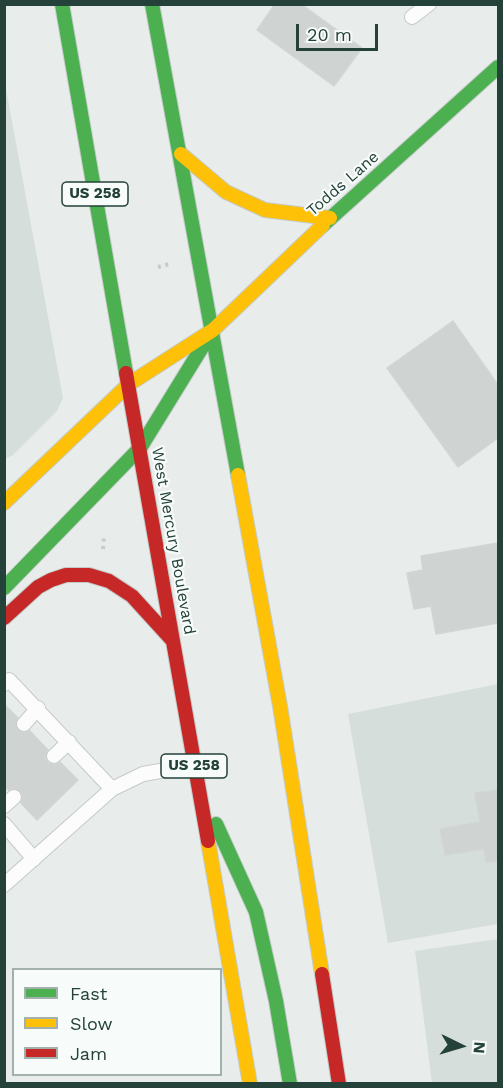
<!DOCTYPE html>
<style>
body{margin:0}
#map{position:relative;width:503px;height:1088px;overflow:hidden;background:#e8edeb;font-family:"Work Sans",sans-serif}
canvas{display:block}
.frame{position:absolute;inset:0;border:6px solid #24423a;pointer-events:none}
.legend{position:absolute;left:12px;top:968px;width:210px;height:108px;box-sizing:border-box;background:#f7fbf9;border:2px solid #a3b1ad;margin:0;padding:8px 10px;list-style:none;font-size:18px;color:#24423a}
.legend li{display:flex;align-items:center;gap:12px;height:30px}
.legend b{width:30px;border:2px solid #a3b1ad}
.north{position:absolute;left:431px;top:1016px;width:60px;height:60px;-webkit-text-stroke:4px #f7fbf9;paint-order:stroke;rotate:95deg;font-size:16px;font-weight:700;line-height:24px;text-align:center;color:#24423a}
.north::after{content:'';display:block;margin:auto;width:21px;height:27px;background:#24423a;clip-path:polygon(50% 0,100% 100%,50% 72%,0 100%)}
.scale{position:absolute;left:296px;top:24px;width:82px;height:27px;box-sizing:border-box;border:3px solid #24423a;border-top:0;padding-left:8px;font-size:18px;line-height:21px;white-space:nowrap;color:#24423a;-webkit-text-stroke:4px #f7fbf9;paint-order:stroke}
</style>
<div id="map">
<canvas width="503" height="1088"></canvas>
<div class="frame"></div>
<ul class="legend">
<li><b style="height:8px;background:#4caf50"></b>Fast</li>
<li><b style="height:8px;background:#ffc107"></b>Slow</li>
<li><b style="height:8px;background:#c62828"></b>Jam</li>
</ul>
<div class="north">N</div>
<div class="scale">20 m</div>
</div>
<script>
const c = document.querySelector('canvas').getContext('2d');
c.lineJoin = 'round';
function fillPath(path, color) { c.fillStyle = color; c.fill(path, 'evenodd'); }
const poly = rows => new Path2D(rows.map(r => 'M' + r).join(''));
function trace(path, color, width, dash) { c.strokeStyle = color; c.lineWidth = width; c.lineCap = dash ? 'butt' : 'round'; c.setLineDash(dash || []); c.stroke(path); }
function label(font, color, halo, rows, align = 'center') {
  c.font = font + ' "Work Sans",sans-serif'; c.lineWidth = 4.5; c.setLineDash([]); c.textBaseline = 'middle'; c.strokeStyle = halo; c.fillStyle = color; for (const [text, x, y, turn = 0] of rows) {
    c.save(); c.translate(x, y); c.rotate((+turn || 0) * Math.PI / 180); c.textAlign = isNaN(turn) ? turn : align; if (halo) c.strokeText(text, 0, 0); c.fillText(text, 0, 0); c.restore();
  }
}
const built = poly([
 [4,78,63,398,57,411,13,455,5,459],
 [498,684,498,924,388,943,348,714],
 [498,939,498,1083,432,1083,415,951]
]);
const building = poly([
 [275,4,301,4,362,48,334,86,257,30,275,4],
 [453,321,498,385,498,438,458,467,387,368,453,321],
 [498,543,498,623,436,634,431,606,414,609,407,573,423,570,421,556,498,543],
 [4,704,18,718,15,723,18,730,23,733,30,731,48,750,45,757,48,763,55,765,60,762,78,780,37,820,21,803,23,796,20,791,13,788,8,790,4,786,4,704],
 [498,790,498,861,486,862,484,849,445,855,440,829,480,822,475,793,498,790]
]);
const path = poly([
 [158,267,169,264],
 [103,549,104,535]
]);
const lane = poly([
 [412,17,429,4],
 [4,684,9,680,112,789],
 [24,724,38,708],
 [54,756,69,742],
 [4,806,14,797],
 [4,824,34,859],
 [4,885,112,789,143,774,194,765]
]);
const fast = poly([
 [62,4,126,373],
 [152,4,238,475],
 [323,225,498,67],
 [4,588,140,448,209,336],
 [216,824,256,912,276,1001,290,1084]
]);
const slow = poly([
 [181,154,226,192,265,210,330,218],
 [238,475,280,706,322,974],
 [4,503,129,384,213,330,323,225],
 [208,841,250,1084]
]);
const jam = poly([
 [126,373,208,841],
 [4,618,38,587,51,580,66,575,89,575,109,581,132,596,173,641],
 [322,974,339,1084]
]);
const shields = [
 [95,194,66],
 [194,766,66]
];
const shieldNames = [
 ["US 258",95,194],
 ["US 258",194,766]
];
const streetNames = [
 ["Todds Lane",343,184,-41],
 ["West Mercury Boulevard",173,541,80]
];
fillPath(built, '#d6dedb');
fillPath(building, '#cfd4d2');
trace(building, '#d1d6d4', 1.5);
trace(lane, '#c5cac8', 16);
trace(fast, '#c3cbc8', 16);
trace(slow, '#c3cbc8', 16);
trace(jam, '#c3cbc8', 16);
trace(path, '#c3ccca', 4, [3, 4.5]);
trace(lane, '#fcfcfc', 14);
trace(fast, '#4caf50', 14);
trace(slow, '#ffc107', 14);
trace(jam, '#c62828', 14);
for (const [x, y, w] of shields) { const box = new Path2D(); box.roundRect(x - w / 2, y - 12, w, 24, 4.5); c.fillStyle = '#f7fbf9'; c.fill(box); trace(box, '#24423a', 1.5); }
label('bold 15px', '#24423a', null, shieldNames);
label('16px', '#24423a', '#f7fbf9', streetNames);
</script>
